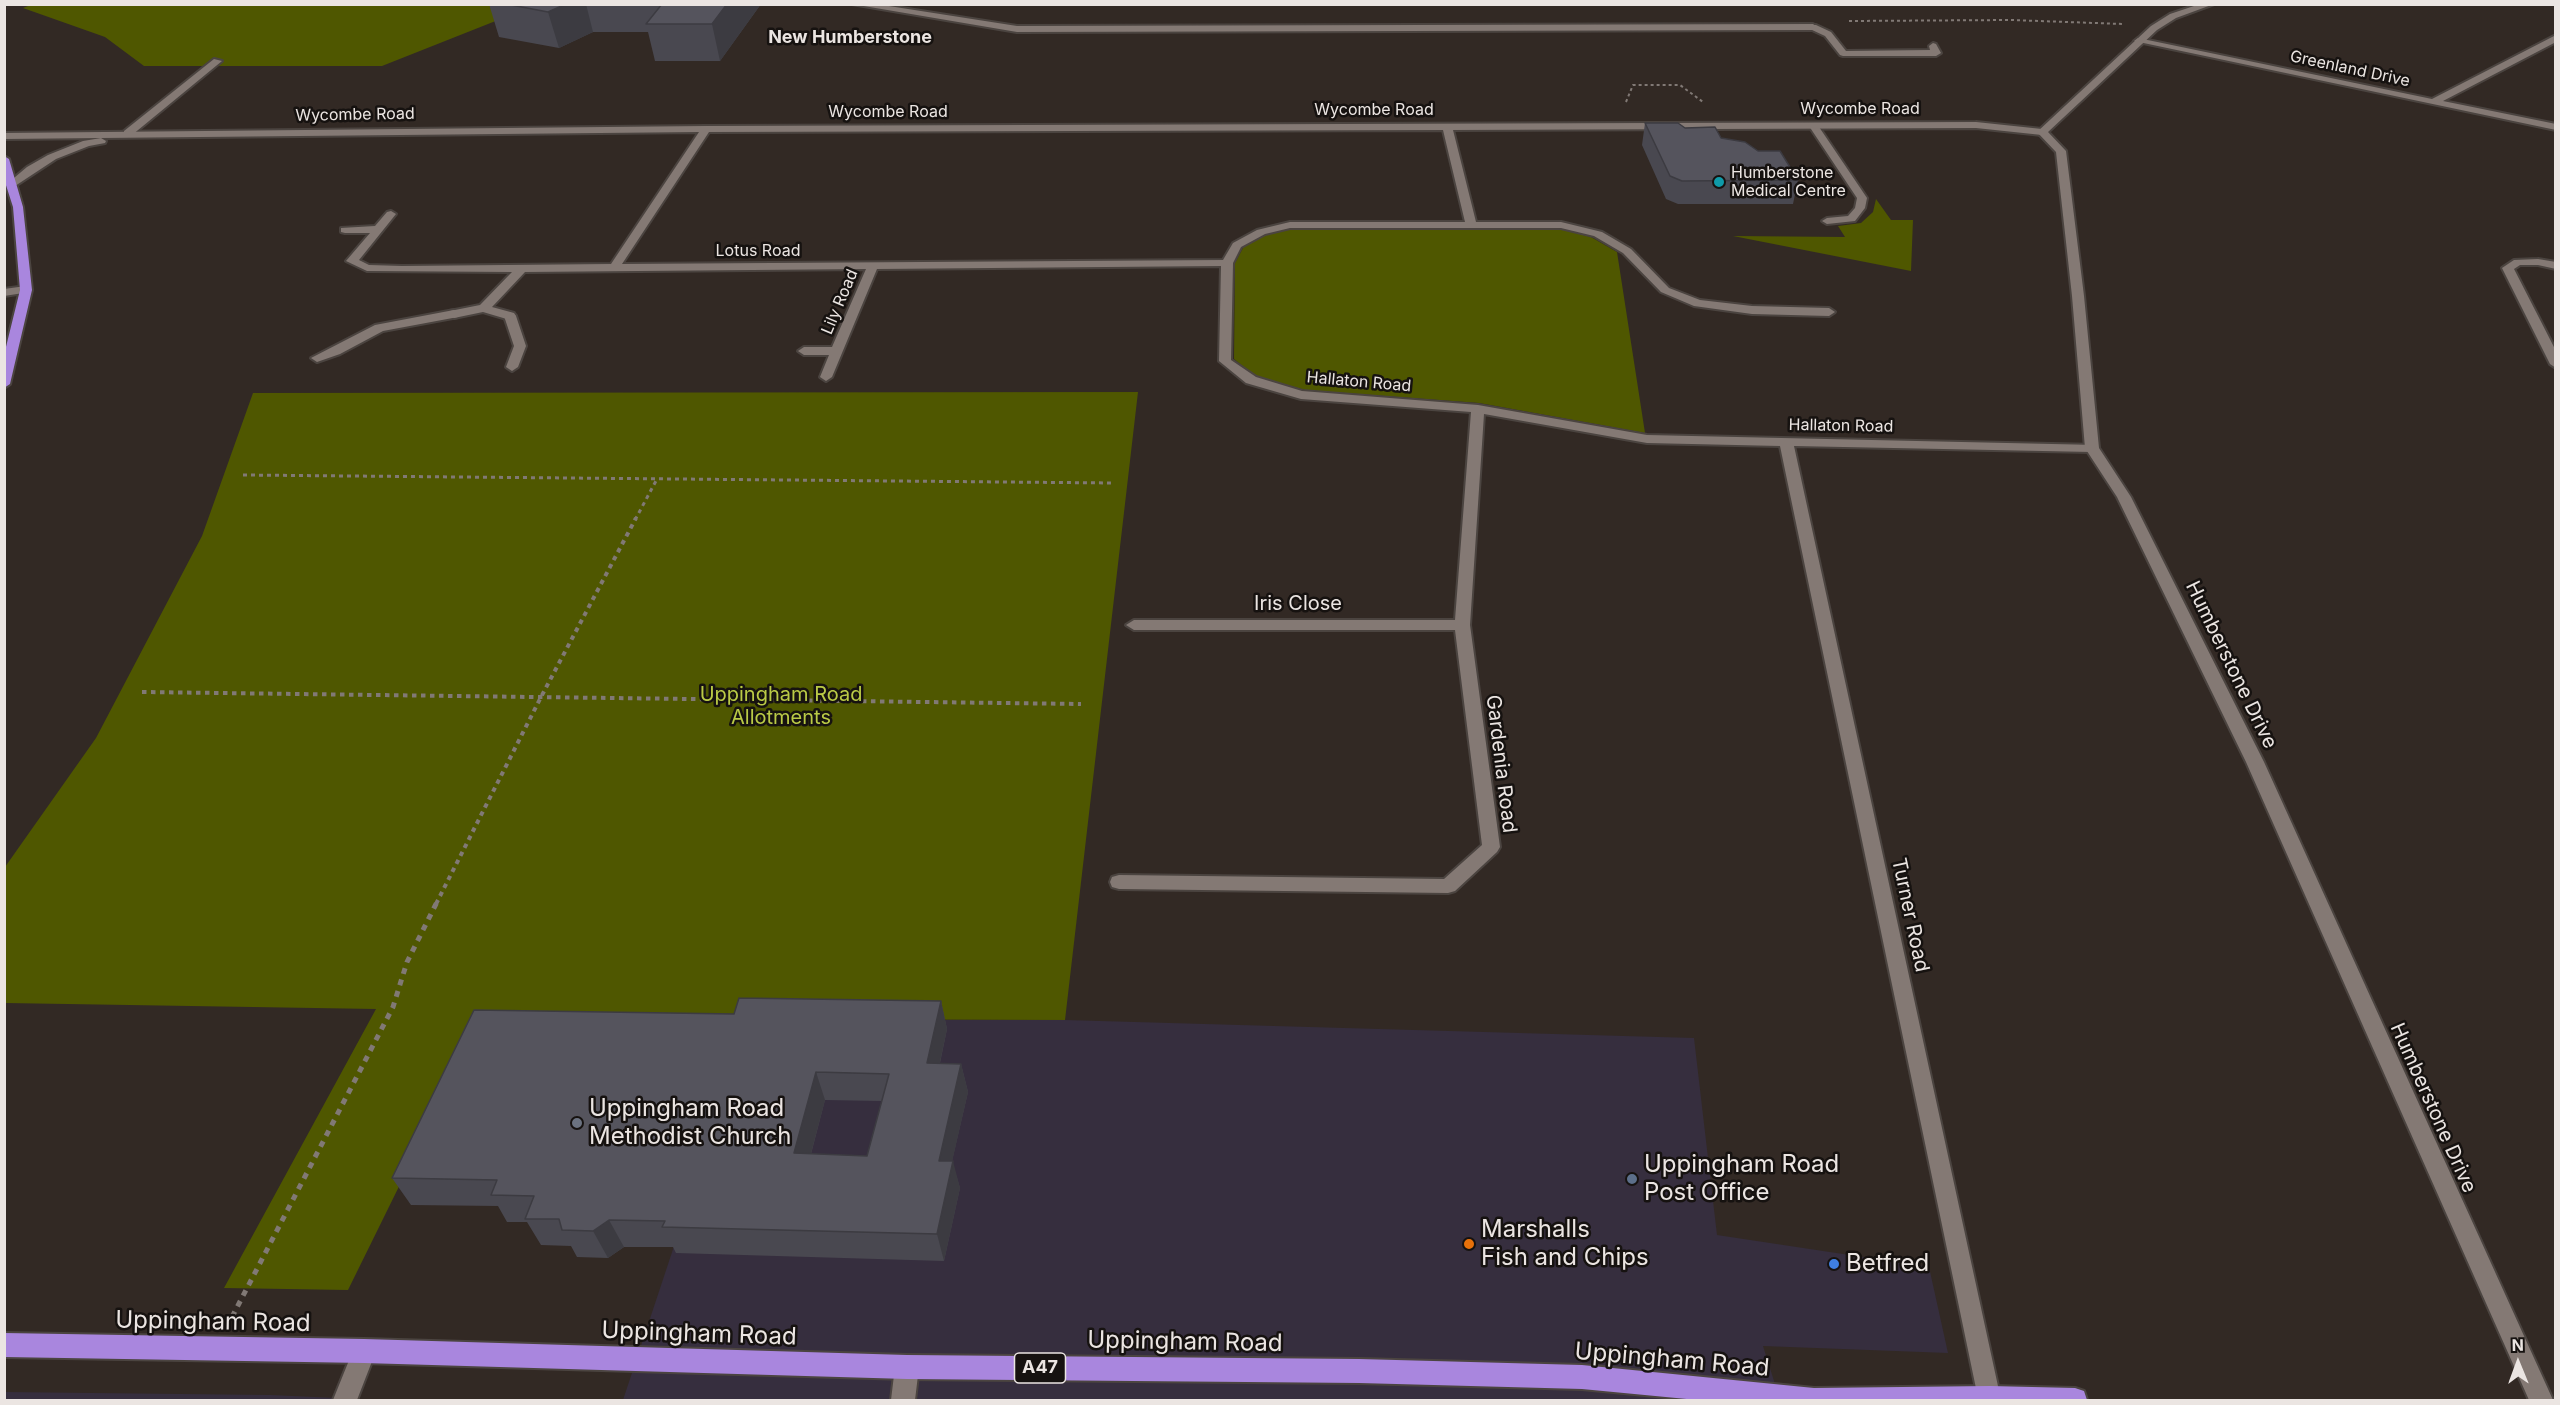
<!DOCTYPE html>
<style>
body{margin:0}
#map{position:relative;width:2560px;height:1405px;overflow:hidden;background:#322924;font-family:Inter,sans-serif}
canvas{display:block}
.frame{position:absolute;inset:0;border:6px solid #ebe5e2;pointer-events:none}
.north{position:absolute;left:2488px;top:1333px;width:60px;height:60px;-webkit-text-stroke:4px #161210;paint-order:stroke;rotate:359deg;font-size:16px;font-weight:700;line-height:24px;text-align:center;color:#ebe5e2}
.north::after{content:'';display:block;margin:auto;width:21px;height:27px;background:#ebe5e2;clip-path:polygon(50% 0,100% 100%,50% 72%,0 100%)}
</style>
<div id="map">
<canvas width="2560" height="1405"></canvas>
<div class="frame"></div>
<div class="north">N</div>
</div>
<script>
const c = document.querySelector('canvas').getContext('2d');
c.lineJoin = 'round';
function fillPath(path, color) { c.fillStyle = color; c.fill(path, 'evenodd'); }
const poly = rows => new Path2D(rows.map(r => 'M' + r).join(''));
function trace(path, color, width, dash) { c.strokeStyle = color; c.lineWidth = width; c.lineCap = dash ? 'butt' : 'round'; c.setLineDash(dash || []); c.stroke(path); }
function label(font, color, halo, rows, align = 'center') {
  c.font = font + ' Inter,sans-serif'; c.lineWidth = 5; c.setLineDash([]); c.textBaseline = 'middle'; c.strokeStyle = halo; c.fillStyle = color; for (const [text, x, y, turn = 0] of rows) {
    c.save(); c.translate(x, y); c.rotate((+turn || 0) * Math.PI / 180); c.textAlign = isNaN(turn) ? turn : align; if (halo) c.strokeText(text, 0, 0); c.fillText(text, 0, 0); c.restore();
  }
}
const commercial = poly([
 [749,1020,1065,1020,1694,1038,1717,1235,1929,1267,1948,1353,1763,1346,1780,1400,623,1400],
 [5,1392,271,1395,381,1400,5,1400]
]);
const green = poly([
 [33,4,536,5,382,66,144,66,105,37,23,8],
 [1876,199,1891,220,1913,220,1911,271,1733,236,1845,237,1838,226,1861,223,1873,212],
 [1292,229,1560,229,1591,237,1617,252,1645,433,1479,403,1305,390,1255,376,1234,359,1235,263,1244,246,1266,234],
 [1138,392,1065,1020,482,1018,348,1290,224,1288,376,1009,5,1003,5,867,96,738,202,536,253,393]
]);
const pathFar3 = poly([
 [1849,21,2011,20,2123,24],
 [1626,102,1633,85,1680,85,1703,102]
]);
const pathFar2 = poly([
 [243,475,1113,483],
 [635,520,657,479]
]);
const pathFar1 = poly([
 [142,692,1081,704],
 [436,904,541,697,636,518]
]);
const path = poly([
 [232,1317,393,1007,407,962,437,902]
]);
const service = poly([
 [1810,25,1816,25,1831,32,1846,51,1930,50,1929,46,1933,43,1936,44,1941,53,1936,56,1843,56,1840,55,1825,36,1810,29,1810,25],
 [214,59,222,61,132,135,124,135,124,131,214,59],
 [1811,124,1817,124,1867,198,1865,208,1855,221,1827,224,1822,221,1827,218,1848,216,1855,208,1857,198,1809,126,1811,124],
 [454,310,458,311,458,317,383,331,340,354,317,362,311,358,375,325,454,310],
 [510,312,516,316,526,346,518,367,512,371,506,367,514,346,504,316,510,312]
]);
const minor = poly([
 [852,4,876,4,1017,26,1813,24,1817,27,1813,30,1017,32,852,4],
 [2556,35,2556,42,2443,101,2556,124,2556,130,2134,41,2138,38,2432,99,2556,35],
 [1976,122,2042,129,2047,132,2042,135,1976,128,1453,130,1476,222,1561,222,1602,232,1631,249,1669,288,1700,300,1752,306,1829,308,1835,312,1829,316,1752,314,1694,306,1661,292,1623,253,1594,236,1561,228,1290,228,1265,234,1241,247,1233,263,1231,360,1256,377,1302,391,1478,405,1647,435,2097,445,2099,448,2092,452,1794,446,2001,1400,1979,1400,1978,1398,1780,446,1647,443,1484,414,1470,625,1500,847,1497,852,1455,891,1448,893,1119,889,1112,887,1110,882,1112,877,1119,875,1444,879,1482,845,1455,630,1134,630,1126,625,1134,620,1455,620,1471,412,1301,399,1246,383,1219,361,1221,266,877,269,832,377,826,381,820,377,829,355,804,355,798,351,804,347,832,347,866,269,525,272,492,307,514,313,516,316,510,320,483,312,454,318,448,314,450,311,480,305,512,272,367,271,346,261,370,233,345,233,341,232,341,228,375,226,387,212,391,211,396,214,359,260,369,265,402,266,611,264,699,132,101,138,106,141,105,143,89,146,56,159,12,188,7,185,8,183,27,167,48,155,83,141,101,138,4,139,4,133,706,126,1976,122],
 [1443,130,1465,222,1290,222,1257,230,1233,243,1223,260,622,264,709,132,1443,130],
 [2538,259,2556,262,2556,269,2538,265,2520,265,2514,269,2556,351,2556,368,2550,364,2502,268,2514,260,2538,259],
 [26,286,32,290,30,292,4,296,4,289,26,286],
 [364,1339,372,1343,376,1351,357,1400,333,1400,356,1343,364,1339],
 [907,1355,916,1359,919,1367,915,1400,891,1400,895,1367,898,1359,907,1355]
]);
const tertiary = poly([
 [2200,4,2214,4,2176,18,2157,30,2048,132,2066,151,2084,296,2099,448,2131,497,2264,762,2553,1400,2529,1400,2246,762,2117,497,2085,448,2072,296,2056,152,2037,132,2151,26,2170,14,2200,4]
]);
const trunk = poly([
 [4,156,9,159,23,207,32,290,10,384,4,388,4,355,20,290,13,207,4,179,4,156],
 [4,1333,364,1339,907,1355,1359,1359,1582,1365,1814,1388,1990,1386,2075,1388,2084,1391,2087,1400,1697,1400,1582,1389,1359,1383,907,1379,364,1363,4,1357,4,1333]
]);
const wall = poly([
 [489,4,761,4,720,61,655,61,648,32,593,32,559,48,499,37],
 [1645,123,1685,128,1721,138,1798,180,1793,204,1678,204,1666,199,1642,145],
 [941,1001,947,1029,940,1063,961,1064,968,1092,952,1161,960,1188,944,1261,676,1253,673,1247,624,1247,608,1258,577,1257,571,1246,541,1245,527,1222,507,1222,498,1206,411,1205,392,1178,734,1014],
 [825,1100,882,1101,867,1156,811,1154]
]);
const shadedWall = poly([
 [566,4,586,4,593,32,559,48,548,12],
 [727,4,761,4,720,61,712,24],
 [941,1001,947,1029,934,1090,927,1063],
 [961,1064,968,1092,946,1188,939,1161],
 [816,1072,825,1100,804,1180,794,1153],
 [953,1161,960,1188,944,1261,937,1234],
 [609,1220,624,1247,608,1258,593,1231]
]);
const building = poly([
 [506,4,566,4,548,12,506,4],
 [662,4,727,4,712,24,646,24,662,4],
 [1645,123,1678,123,1685,128,1715,127,1721,138,1745,142,1758,151,1780,151,1798,180,1682,181,1670,176,1645,123],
 [739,998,941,1001,927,1063,961,1064,939,1161,953,1161,937,1234,662,1227,665,1221,609,1220,593,1231,562,1230,559,1219,525,1219,534,1196,491,1195,497,1180,392,1178,474,1010,734,1014,739,998],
 [816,1072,889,1074,867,1156,794,1153,816,1072]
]);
const markers = [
 [1719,182,6,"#0f9aa8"],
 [577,1123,6,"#6b7280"],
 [1632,1179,6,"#5c6f8a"],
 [1469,1244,6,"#e8710a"],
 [1834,1264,6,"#3f7fe0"]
];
const farStreetnames = [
 ["Greenland Drive",2350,69,12],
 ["Wycombe Road",1860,109],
 ["Wycombe Road",1374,110],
 ["Wycombe Road",888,112],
 ["Wycombe Road",355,115,-1],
 ["Lotus Road",758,251],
 ["Lily Road",840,302,-67],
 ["Hallaton Road",1359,382,5],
 ["Hallaton Road",1841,426,1]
];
const farPoinames = [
 ["Humberstone",1731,173],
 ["Medical Centre",1731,191]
];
const farNeighbourhoodnames = [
 ["New Humberstone",850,38]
];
const shields = [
 [1040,1368,51]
];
const shieldNames = [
 ["A47",1040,1368]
];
const streetNames = [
 ["Iris Close",1298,604],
 ["Humberstone Drive",2231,665,64],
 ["Gardenia Road",1501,764,83],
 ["Turner Road",1910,915,78],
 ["Humberstone Drive",2433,1108,66]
];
const parkNames = [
 ["Uppingham Road",781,695],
 ["Allotments",781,718]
];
const nearPoinames = [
 ["Uppingham Road",589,1109],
 ["Methodist Church",589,1137],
 ["Uppingham Road",1644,1165],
 ["Post Office",1644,1193],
 ["Marshalls",1481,1230],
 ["Fish and Chips",1481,1258],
 ["Betfred",1846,1264]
];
const nearStreetnames = [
 ["Uppingham Road",213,1322,1],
 ["Uppingham Road",699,1334,2],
 ["Uppingham Road",1185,1342,1],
 ["Uppingham Road",1672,1360,5]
];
fillPath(commercial, '#362e3e');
fillPath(green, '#4f5700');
trace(service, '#4b4440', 4);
trace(minor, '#4b4440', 4);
trace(tertiary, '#4b4440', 4);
trace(trunk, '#4b4440', 4);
trace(pathFar3, '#817975', 2, [3, 3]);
trace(pathFar2, '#817975', 3, [4, 4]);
trace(pathFar1, '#817975', 4, [4.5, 4.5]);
trace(path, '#817975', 5, [6, 6]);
fillPath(service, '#847974');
fillPath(minor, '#847974');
fillPath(tertiary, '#847974');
fillPath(trunk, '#a986de');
fillPath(wall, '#494850');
fillPath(shadedWall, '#3c3b41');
fillPath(building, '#55545d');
trace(building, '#3c3b41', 1.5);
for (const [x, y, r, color] of markers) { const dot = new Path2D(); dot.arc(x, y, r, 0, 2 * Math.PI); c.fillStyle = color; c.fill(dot); trace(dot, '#161210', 2); }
label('16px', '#ebe5e2', '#161210', farStreetnames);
label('16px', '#ebe5e2', '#161210', farPoinames, 'left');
label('bold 18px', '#ebe5e2', '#161210', farNeighbourhoodnames);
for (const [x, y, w] of shields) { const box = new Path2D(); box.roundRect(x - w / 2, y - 15, w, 30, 4.5); c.fillStyle = '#161210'; c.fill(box); trace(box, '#ebe5e2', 1.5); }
label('bold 18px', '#ebe5e2', null, shieldNames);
label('20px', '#ebe5e2', '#161210', streetNames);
label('20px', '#baca46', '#161210', parkNames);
label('24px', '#ebe5e2', '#161210', nearPoinames, 'left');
label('24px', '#ebe5e2', '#161210', nearStreetnames);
</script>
